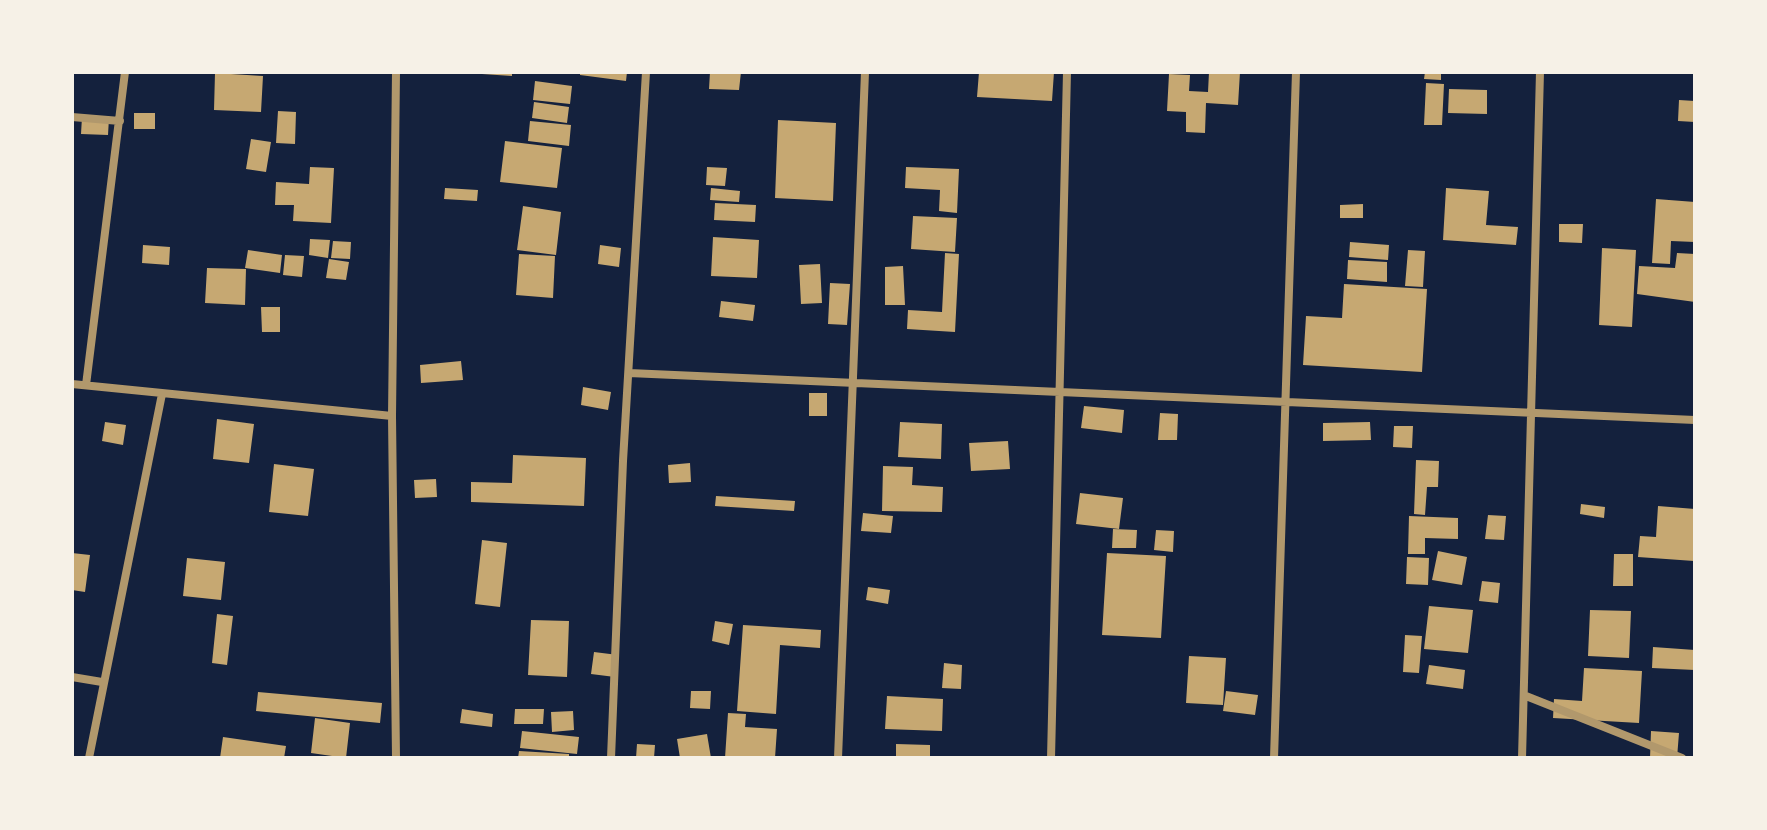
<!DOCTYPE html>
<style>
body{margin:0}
#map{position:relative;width:1767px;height:830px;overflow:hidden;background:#14213d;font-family:Karla,sans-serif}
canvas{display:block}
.frame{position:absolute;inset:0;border:74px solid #f6f1e7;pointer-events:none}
</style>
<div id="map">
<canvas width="1767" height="830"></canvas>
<div class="frame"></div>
</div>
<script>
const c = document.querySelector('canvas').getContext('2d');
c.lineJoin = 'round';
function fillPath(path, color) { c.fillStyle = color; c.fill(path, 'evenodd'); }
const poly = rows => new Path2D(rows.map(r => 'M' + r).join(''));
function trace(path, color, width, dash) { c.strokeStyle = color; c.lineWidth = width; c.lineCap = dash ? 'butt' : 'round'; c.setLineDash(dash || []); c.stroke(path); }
const building = poly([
 [482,72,512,72,512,76,482,74],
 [580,72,627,72,626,81,580,75],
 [710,72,741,72,739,90,709,89],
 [979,72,1054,72,1052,101,977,97],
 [1209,72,1240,72,1238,105,1206,103,1205,133,1186,132,1186,112,1167,111,1169,74,1190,75,1189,91,1208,92],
 [1425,72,1441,72,1441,80,1424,79],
 [215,73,263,76,261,112,214,110],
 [535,81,572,86,570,104,533,100],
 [1426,83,1444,84,1442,125,1424,125],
 [1449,89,1487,90,1487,114,1448,113],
 [1679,100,1695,101,1695,122,1678,121],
 [534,102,569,107,567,123,532,118],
 [278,111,296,112,295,144,276,143],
 [134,113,155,113,155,129,134,129],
 [82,117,109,118,108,135,81,134],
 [778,120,836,123,833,201,775,198],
 [530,121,571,125,569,146,528,141],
 [251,139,271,142,266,172,246,169],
 [505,141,562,148,557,188,500,182],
 [310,167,334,168,331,223,293,221,294,205,275,205,276,182,309,184],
 [707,167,727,168,725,186,706,185],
 [906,167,959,169,957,213,939,211,940,190,905,188],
 [445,188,478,190,477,201,444,199],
 [711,188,740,191,739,202,710,200],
 [1446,188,1489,191,1486,225,1518,227,1516,245,1443,240],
 [1656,199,1695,202,1695,242,1671,241,1670,264,1652,263],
 [715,203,756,205,755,222,714,220],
 [1363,204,1363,218,1340,218,1340,205],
 [523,206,561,212,556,255,517,250],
 [913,216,957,218,955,252,911,249],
 [1559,224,1583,224,1582,243,1559,242],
 [713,237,759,240,757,278,711,276],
 [310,239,330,240,328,258,309,255],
 [333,241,351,242,350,259,331,258],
 [1350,242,1389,245,1388,260,1349,257],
 [143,245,170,247,169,265,142,263],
 [600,245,621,248,619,267,598,264],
 [1602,248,1636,250,1632,327,1599,325],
 [248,250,282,255,280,273,245,268],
 [1408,250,1425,251,1423,287,1405,286],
 [945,253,959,254,955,332,907,329,908,310,942,312],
 [1677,253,1695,254,1695,302,1637,294,1639,266,1675,268],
 [519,254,555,256,553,298,516,295],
 [285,255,304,256,302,277,283,275],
 [329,259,349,262,346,280,326,278],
 [1348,260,1387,262,1387,282,1347,279],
 [820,264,822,303,801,304,799,265],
 [903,266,905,305,885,305,885,267],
 [207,268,246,269,245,305,205,303],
 [830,283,850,284,847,325,828,324],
 [1344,284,1427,289,1422,372,1303,365,1306,316,1342,318],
 [721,301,755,305,753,321,719,317],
 [261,307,280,307,280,332,262,332],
 [461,361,463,380,421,383,420,365],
 [583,387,611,392,608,410,581,405],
 [809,393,827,393,827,416,809,416],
 [1084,406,1124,410,1122,433,1081,428],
 [1160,413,1178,414,1177,440,1158,440],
 [217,419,254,424,249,463,213,459],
 [105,422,126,425,123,445,102,441],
 [900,422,942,424,941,459,898,457],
 [1370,422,1371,440,1323,441,1323,423],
 [1394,426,1413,426,1412,448,1393,447],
 [1008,441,1010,469,971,471,969,443],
 [513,455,586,458,584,506,471,502,471,482,512,483],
 [1416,460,1439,461,1438,487,1427,487,1425,515,1414,514],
 [690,463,691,482,669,483,668,465],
 [274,464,314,469,308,516,269,512],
 [883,466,913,467,912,485,943,487,942,512,882,511],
 [436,479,437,497,415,498,414,480],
 [1080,493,1123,498,1119,529,1076,524],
 [716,496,795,501,794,511,715,506],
 [1581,504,1605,507,1604,518,1580,514],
 [1658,506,1695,509,1694,561,1638,557,1640,536,1656,537],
 [863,513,893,516,891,533,861,531],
 [1488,515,1506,516,1504,540,1485,539],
 [1409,516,1458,518,1458,539,1425,538,1425,554,1408,554],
 [1113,529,1137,530,1136,548,1112,548],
 [1156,530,1174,531,1173,552,1154,550],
 [482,540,507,543,500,607,475,604],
 [1438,551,1467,557,1462,585,1432,580],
 [72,553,90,555,85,592,72,590],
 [1107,553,1166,556,1161,638,1102,635],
 [1614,554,1633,554,1633,586,1613,586],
 [1407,557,1429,558,1428,585,1406,584],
 [187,558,225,562,221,600,183,596],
 [1482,581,1500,583,1498,603,1479,601],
 [868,587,890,590,888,604,866,600],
 [1429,606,1473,610,1468,653,1424,649],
 [1590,610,1631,611,1629,658,1588,656],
 [217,614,233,616,227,665,212,663],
 [531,620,569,621,567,677,528,675],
 [715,621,733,624,729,645,712,641],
 [743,625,821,630,820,648,780,645,776,714,737,711],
 [1405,635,1422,636,1419,673,1403,672],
 [1653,647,1695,650,1695,670,1652,668],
 [594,652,618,655,615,677,591,674],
 [1189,656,1226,658,1223,705,1186,703],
 [944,663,962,665,961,689,942,688],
 [1429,665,1465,670,1463,689,1426,684],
 [1584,668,1642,671,1639,723,1553,718,1554,699,1582,701],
 [691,691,711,691,710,709,690,708],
 [1226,691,1258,695,1255,715,1223,711],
 [258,692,382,703,380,723,256,711],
 [887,696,943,699,942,731,885,729],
 [462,709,493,714,492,727,460,723],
 [515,709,544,709,543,724,514,724],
 [573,711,574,730,552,732,551,712],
 [728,713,746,714,745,727,777,729,775,758,725,758],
 [315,718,350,723,346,758,311,753],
 [522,731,579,737,577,754,520,748],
 [1651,731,1679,733,1677,758,1650,758],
 [707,734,711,758,680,758,677,739],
 [223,737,286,746,284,758,220,758],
 [637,744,655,745,654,758,636,758],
 [896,744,930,745,930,758,896,758],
 [519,751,569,754,569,758,518,758]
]);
const minor = poly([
 [72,117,120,121],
 [629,373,1695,420],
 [72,384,392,416],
 [86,385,125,72],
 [72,677,102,682],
 [1526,696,1682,758],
 [89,758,162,394],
 [396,758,392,416,396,72],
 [611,758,623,461,646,72],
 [838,758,865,72],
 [1051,758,1067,72],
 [1274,758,1296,72],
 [1522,758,1540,72]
]);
fillPath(building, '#c6a872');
trace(minor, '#b1986c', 8);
</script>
